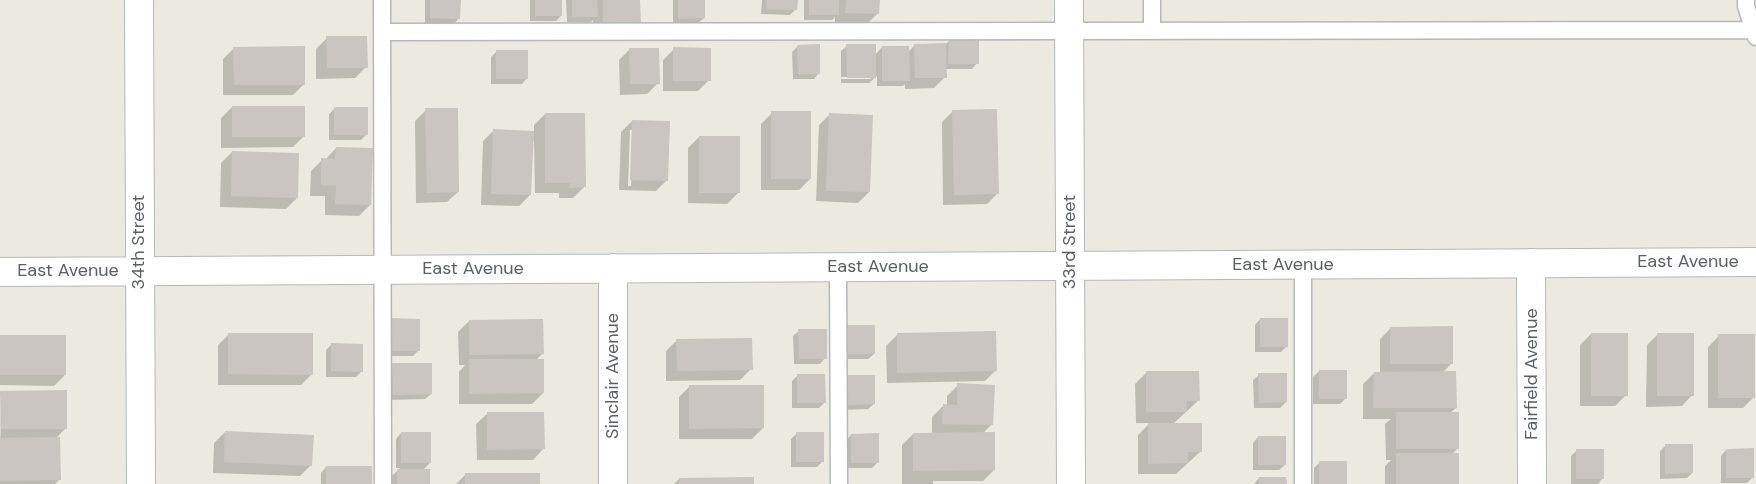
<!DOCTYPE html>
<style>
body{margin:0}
canvas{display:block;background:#ece9e1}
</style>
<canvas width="1756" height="484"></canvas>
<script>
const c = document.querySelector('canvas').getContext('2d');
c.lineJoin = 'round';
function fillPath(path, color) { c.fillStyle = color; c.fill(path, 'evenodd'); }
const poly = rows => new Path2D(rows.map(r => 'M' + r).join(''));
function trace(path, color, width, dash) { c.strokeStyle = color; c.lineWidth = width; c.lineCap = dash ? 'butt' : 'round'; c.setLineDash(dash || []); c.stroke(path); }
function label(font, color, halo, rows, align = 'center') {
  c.font = font + ' "DM Sans",sans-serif'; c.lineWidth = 4; c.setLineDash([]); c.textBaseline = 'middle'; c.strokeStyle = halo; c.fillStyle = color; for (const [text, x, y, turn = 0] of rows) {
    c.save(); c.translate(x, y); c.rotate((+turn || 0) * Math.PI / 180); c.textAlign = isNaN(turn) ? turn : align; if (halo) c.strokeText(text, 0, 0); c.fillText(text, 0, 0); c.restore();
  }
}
const shadow = poly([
 [425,0,459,0,459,18,454,24,425,23],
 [530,0,561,0,561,16,556,21,530,21],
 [566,0,639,0,639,22,628,33,593,33,593,20,591,22,567,22],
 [673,0,704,0,704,18,698,23,673,24],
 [762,0,796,0,796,9,790,15,761,14],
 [804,0,879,0,878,13,867,24,835,23,835,17,832,20,804,20],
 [327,38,366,67,355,78,316,79,316,49],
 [949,41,977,63,972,69,945,69,945,77,934,88,905,89,905,84,903,86,877,86,877,76,869,83,841,83,841,79,871,79,871,77,841,77,841,51,847,46,875,55,882,47,908,52,915,45,945,45],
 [798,46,819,73,814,79,793,79,792,52],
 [234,48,304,84,293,95,223,95,223,59],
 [630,49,658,83,647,94,620,95,619,60],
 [674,49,709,80,698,91,663,91,663,60],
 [497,51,527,78,522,84,491,84,491,57],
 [232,107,304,136,293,147,221,148,221,118],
 [335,108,367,134,361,140,329,140,329,114],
 [426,110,458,192,447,202,416,203,415,121],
 [953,111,998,193,987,204,943,205,942,122],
 [772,113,810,179,799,190,761,190,761,124],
 [545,114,584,187,573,198,559,198,559,193,535,193,534,141,532,141,530,195,519,206,481,205,483,141,494,130,534,132,534,125],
 [830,114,869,192,858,203,816,201,819,125],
 [632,121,667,180,656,191,619,190,621,132],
 [630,130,633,130,631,186,628,186],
 [699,137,738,193,727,204,688,203,688,148],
 [336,148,370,205,359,216,325,215,325,196,310,196,311,171,322,160,325,160],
 [232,152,297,198,286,209,220,207,221,163],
 [1260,319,1287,346,1281,352,1255,352,1255,325],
 [392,320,418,351,413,356,386,356,386,325],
 [469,321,543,353,536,360,543,393,532,404,459,404,459,372,465,365,459,365,458,332],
 [1391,328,1452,363,1443,372,1456,408,1450,413,1458,448,1452,454,1458,484,1385,484,1385,466,1391,460,1386,460,1385,424,1391,419,1363,419,1363,384,1374,373,1380,373,1380,339],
 [799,331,825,358,820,364,794,364,793,336],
 [841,332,874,354,868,359,842,359],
 [229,334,312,374,301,385,218,385,218,345],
 [1591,334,1626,395,1615,406,1580,406,1580,345],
 [1658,334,1692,395,1682,406,1646,407,1647,345],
 [897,335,996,370,985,381,887,383,886,346],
 [0,336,65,375,54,386,0,385],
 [1719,336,1754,397,1743,408,1708,408,1708,347],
 [677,340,751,369,740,380,666,381,666,351],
 [332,344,362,371,356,377,326,377,326,350],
 [393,365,431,394,425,399,388,400,387,370],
 [1319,371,1346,398,1340,404,1313,404,1313,377],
 [1146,373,1199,400,1173,424,1200,452,1176,474,1138,474,1138,435,1150,423,1136,423,1135,384],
 [798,375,824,403,819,408,792,408,792,381],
 [1259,375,1286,402,1280,408,1254,408,1253,380],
 [841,382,874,404,868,409,842,410],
 [958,385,992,424,983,433,994,470,983,481,933,481,933,484,993,484,902,484,902,445,913,434,932,434,932,417,943,406,947,406,947,396],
 [690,386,763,428,752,439,679,439,679,397],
 [1,392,66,428,56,438,59,480,55,484,0,484],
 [487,414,543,449,533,460,477,460,476,424],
 [225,432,311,465,300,476,213,473,214,443],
 [401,433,430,463,422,471,429,484,392,484,392,476,400,468,396,468,396,439],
 [796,434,823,461,817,467,791,467,791,439],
 [851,435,878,462,872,468,846,468,846,441],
 [1258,437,1285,465,1279,470,1253,470,1253,443],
 [1666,445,1692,473,1687,478,1660,479,1660,451],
 [1577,450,1603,478,1598,484,1571,484,1571,456],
 [1726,450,1753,477,1747,483,1721,483,1721,456],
 [1320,462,1346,484,1314,484,1314,468],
 [326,467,371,484,321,484,321,473],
 [466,474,539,484,456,484],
 [1259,478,1285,484,1254,484],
 [679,479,753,484,674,484]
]);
const building = poly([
 [430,0,461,0,460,19,430,18],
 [535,0,562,0,562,16,535,16],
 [572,0,597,0,598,17,572,17],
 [603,0,640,0,641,23,603,23],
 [678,0,705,0,705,18,678,19],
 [767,0,798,0,797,10,766,9],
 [809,0,839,0,839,15,809,15],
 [846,0,880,0,879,14,845,13],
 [326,36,367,36,368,68,327,68],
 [949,39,979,40,979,64,948,64],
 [946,43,947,78,915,78,914,44],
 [820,44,820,74,798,74,797,45],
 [846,44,876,44,876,78,847,78],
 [305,46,305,85,234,85,233,47],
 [882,46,909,46,910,81,882,81],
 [673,47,711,48,711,81,673,81],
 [629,48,659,48,660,84,630,84],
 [496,50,528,50,528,79,496,79],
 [232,106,305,106,305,137,232,137],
 [334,107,368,107,368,135,334,135],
 [425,108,458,108,459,192,427,193],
 [997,109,999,194,954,195,952,110],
 [771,111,811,111,811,179,771,179],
 [545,113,585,113,586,187,569,188,570,183,545,183],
 [829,113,873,115,870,192,826,191],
 [632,120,670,121,668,181,630,180],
 [493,129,534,131,531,195,491,194],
 [699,136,740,136,740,193,699,193],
 [336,147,373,148,371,205,335,204,336,186,321,185,321,158,335,159],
 [232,151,299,153,298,198,231,196],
 [391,318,420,319,420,351,391,351],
 [1260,318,1288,318,1288,347,1260,347],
 [543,319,544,354,469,355,469,320],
 [846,325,875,325,875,354,847,354],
 [1453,326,1453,364,1390,364,1390,327],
 [798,329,827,329,827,359,799,359],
 [996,331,997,371,897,373,897,333],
 [228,333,313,333,313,375,228,374],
 [1591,333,1628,333,1628,396,1591,396],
 [1657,333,1694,333,1694,396,1657,396],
 [1718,334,1755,334,1755,398,1718,398],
 [0,335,66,335,66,375,0,375],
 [752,338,753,370,677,371,676,339],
 [331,343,363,344,363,372,331,371],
 [469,359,544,359,544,393,469,394],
 [392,363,432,363,432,394,393,395],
 [1319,370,1347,370,1347,399,1319,399],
 [1146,371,1199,371,1200,401,1186,401,1187,412,1146,412],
 [1456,371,1457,408,1373,408,1374,372],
 [1258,373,1287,373,1287,402,1259,403],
 [797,374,825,374,826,403,797,403],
 [846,375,875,375,875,404,847,405],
 [957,383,995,385,993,425,942,424,943,404,957,405],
 [689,385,764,385,764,428,689,429],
 [67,390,67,429,1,429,0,391],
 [487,412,544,412,545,449,487,450],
 [1396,412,1459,412,1459,449,1396,449],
 [1148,423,1202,423,1202,452,1188,452,1188,463,1148,464],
 [225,431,314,435,312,466,224,462],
 [401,432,431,432,431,463,401,463],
 [796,432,824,432,824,462,796,462],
 [995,432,995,470,913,471,913,433],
 [879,433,879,463,851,463,851,434],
 [1258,436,1286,436,1286,465,1258,465],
 [60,437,61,480,0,481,0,438],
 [1665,444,1693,444,1693,473,1665,474],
 [1754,448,1754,478,1726,478,1726,449],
 [1576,449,1604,449,1604,479,1576,479],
 [1396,453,1459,453,1459,484,1396,484],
 [1319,461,1347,461,1347,484,1319,484],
 [326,466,372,466,372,484,326,484],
 [397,469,430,469,430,484,397,484],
 [465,473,540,473,540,484,465,484],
 [754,477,754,484,679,484,679,478],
 [1259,477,1286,477,1287,484,1259,484]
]);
const service = poly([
 [382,0,383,484],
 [1152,0,1152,30],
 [1746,0,1746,6,1756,37],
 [382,32,1754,30],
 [1303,265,1303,484],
 [838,267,839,484]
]);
const minor = poly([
 [139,0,141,484],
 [1069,0,1071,484],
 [1531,263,1532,484],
 [0,272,1756,262],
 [613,484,613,268]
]);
const streetNames = [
 ["34th Street",139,242,-90],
 ["33rd Street",1070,242,-90],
 ["East Avenue",1688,262],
 ["East Avenue",1283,265],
 ["East Avenue",878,267],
 ["East Avenue",473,269],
 ["East Avenue",68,271],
 ["Fairfield Avenue",1532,374,-90],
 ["Sinclair Avenue",613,376,-90]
];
fillPath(shadow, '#0003');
fillPath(building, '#cac5c1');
trace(service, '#b4b8bc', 19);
trace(minor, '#b4b8bc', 30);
trace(service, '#fff', 16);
trace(minor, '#fff', 28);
label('18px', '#5a5e62', '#fff', streetNames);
</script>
